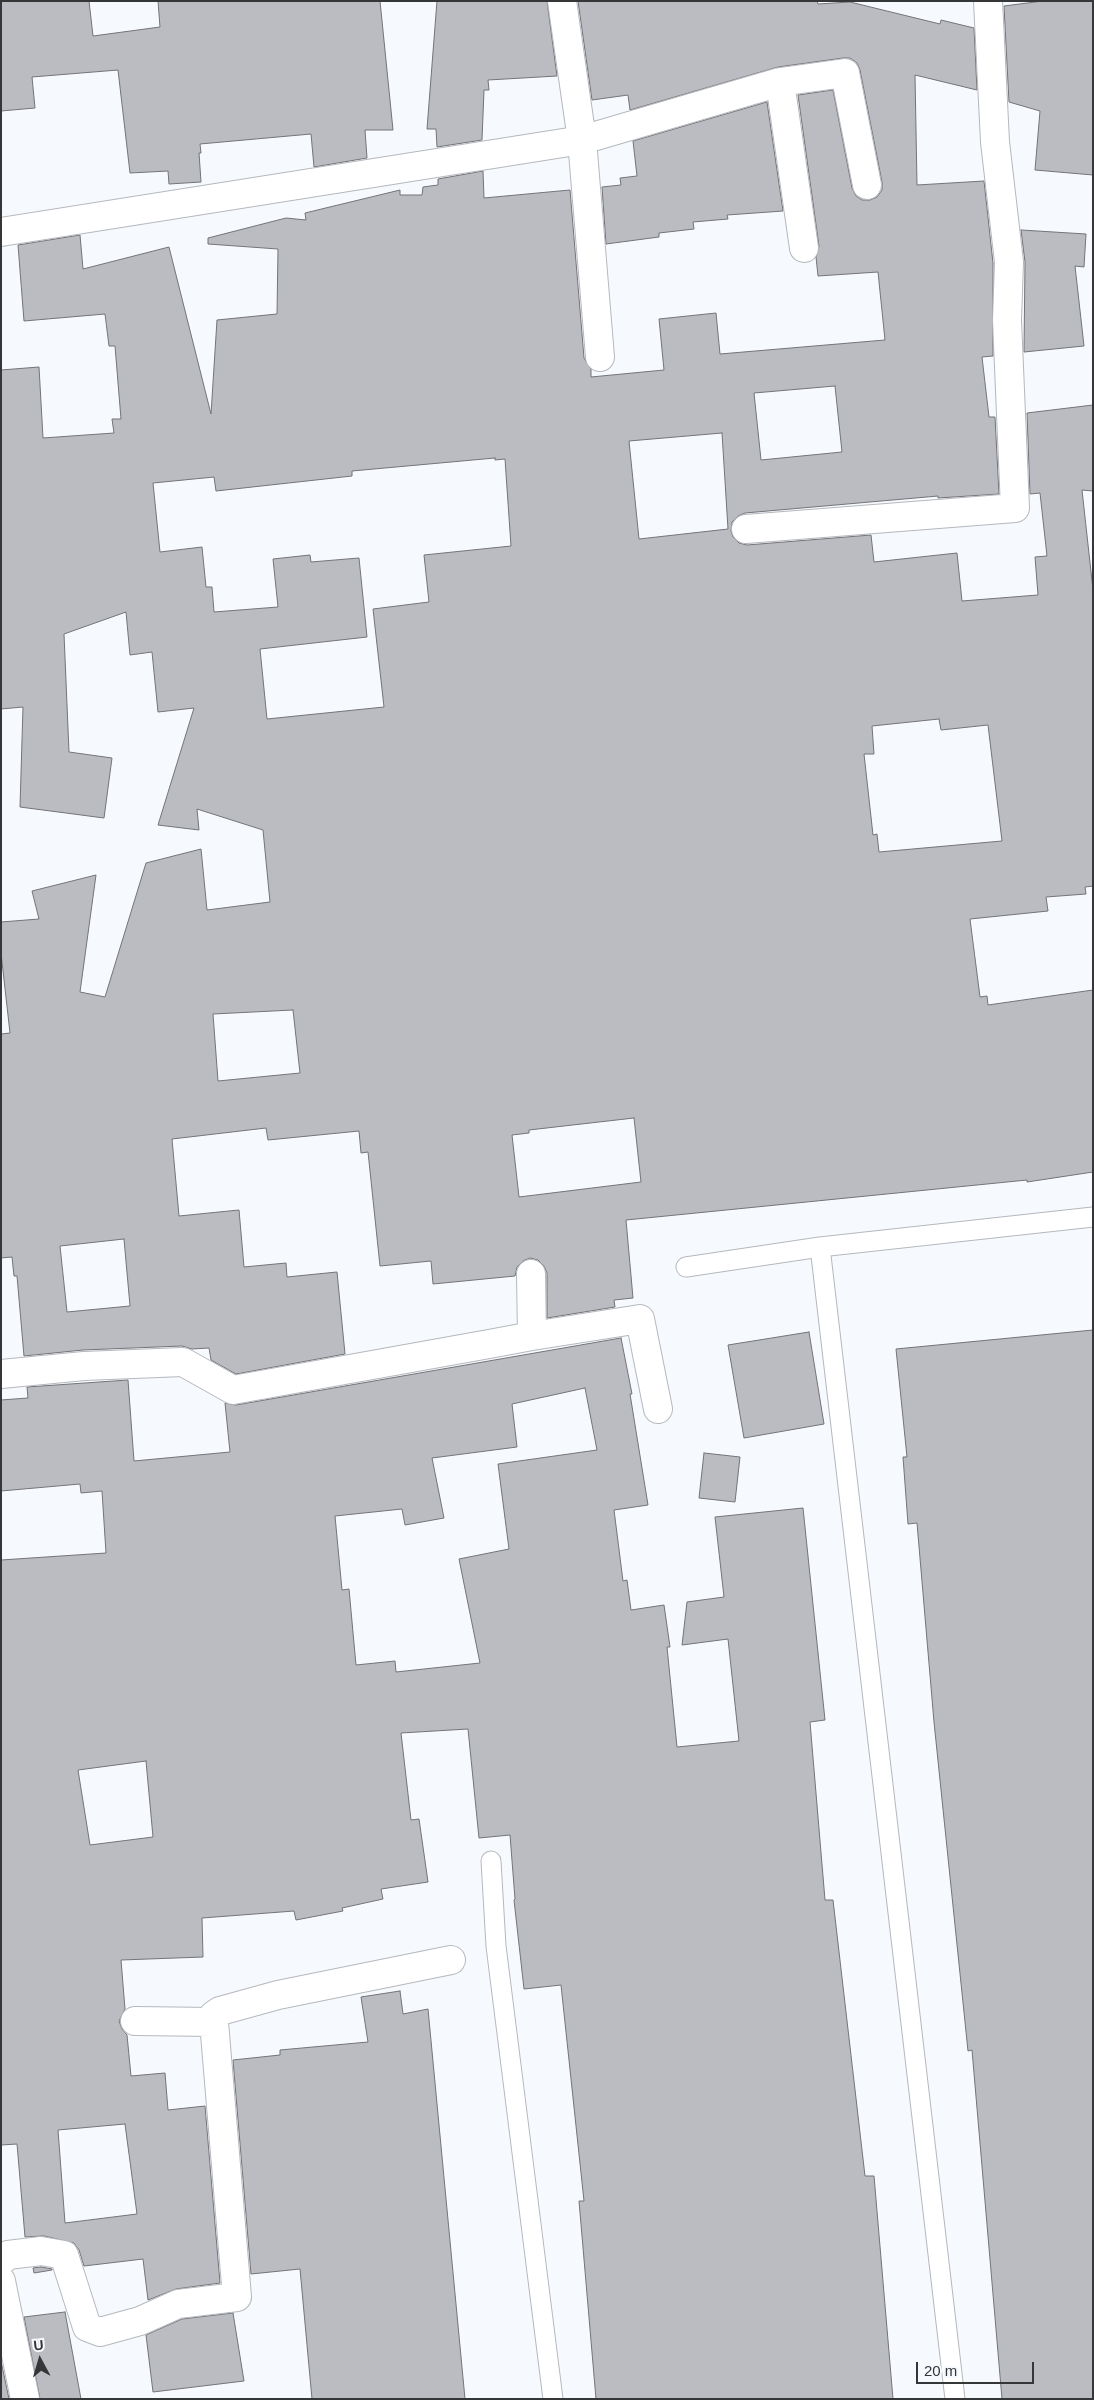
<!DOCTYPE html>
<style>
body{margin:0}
#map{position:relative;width:1094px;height:2400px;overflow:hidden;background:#f6f9fe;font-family:Helvetica,sans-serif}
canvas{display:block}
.frame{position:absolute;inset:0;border:2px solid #353638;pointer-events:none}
.north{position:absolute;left:15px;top:2335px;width:50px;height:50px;-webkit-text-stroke:4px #f6f9fe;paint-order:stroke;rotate:354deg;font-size:14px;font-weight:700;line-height:20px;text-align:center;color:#353638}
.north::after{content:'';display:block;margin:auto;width:18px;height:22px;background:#353638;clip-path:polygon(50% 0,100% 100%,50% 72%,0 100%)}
.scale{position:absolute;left:916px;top:2362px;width:118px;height:22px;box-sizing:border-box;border:2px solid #353638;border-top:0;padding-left:6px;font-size:15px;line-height:18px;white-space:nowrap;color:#353638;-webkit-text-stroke:4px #f6f9fe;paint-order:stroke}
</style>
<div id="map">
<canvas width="1094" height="2400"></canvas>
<div class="frame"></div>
<div class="north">U</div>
<div class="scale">20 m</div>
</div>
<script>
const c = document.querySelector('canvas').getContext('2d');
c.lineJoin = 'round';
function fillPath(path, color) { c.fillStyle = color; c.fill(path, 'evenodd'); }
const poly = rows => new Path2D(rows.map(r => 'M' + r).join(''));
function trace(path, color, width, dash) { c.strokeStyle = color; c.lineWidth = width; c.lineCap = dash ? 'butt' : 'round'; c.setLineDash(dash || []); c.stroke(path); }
const building = poly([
 [1,1,89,1,93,36,160,27,158,1,380,1,393,130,365,130,367,158,314,167,311,134,200,144,201,153,199,153,201,182,169,184,168,171,130,173,118,70,32,77,35,108,1,111,1,1],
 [437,1,547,1,557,76,488,80,489,90,484,90,482,140,437,147,436,129,427,129,437,1],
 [578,1,817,1,818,4,850,2,940,24,941,20,974,28,977,90,915,75,917,185,984,181,993,263,993,356,982,357,989,417,995,417,999,494,938,498,938,496,745,513,738,516,732,522,731,531,733,537,739,543,747,545,871,535,874,562,957,553,962,601,1038,595,1035,557,1047,556,1040,493,1030,494,1027,413,1093,405,1093,491,1082,490,1093,590,1093,886,1085,887,1086,894,1046,897,1048,911,970,919,980,997,987,996,988,1005,1093,990,1093,1172,1027,1182,1027,1180,626,1220,633,1298,614,1300,615,1307,547,1318,547,1273,544,1266,538,1260,530,1258,523,1261,517,1267,515,1276,433,1284,431,1261,380,1266,368,1152,361,1153,359,1131,268,1140,266,1128,172,1139,179,1216,239,1210,244,1267,286,1263,287,1277,337,1272,345,1354,236,1374,211,1360,209,1348,192,1349,182,1346,83,1350,24,1356,17,1276,14,1276,12,1257,1,1258,1,1034,10,1033,1,953,1,922,39,919,32,891,96,875,80,992,105,997,146,863,201,849,207,910,270,902,263,830,197,809,199,830,158,825,194,708,158,712,152,652,130,655,126,612,64,634,69,752,112,758,104,818,20,807,23,707,1,709,1,370,39,367,43,438,114,433,112,419,121,419,115,346,109,346,105,314,24,321,18,245,80,235,83,269,169,247,211,414,217,320,277,314,278,249,208,244,208,238,286,218,306,220,305,213,400,190,400,195,422,195,423,187,438,185,438,179,483,171,484,198,570,190,584,358,591,369,591,377,664,370,659,319,716,313,720,354,885,340,878,272,818,276,816,257,819,246,798,95,833,90,852,188,856,196,862,200,870,200,877,197,882,190,882,182,860,70,857,63,850,58,843,58,778,67,630,110,628,95,592,100,578,1],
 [835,386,842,452,761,460,754,393,835,386],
 [722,433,728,529,639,539,629,441,722,433],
 [495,458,495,460,505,459,511,546,424,555,429,602,373,609,384,707,267,719,260,649,367,637,359,558,311,562,310,555,273,559,278,607,214,612,212,587,206,587,202,547,160,552,153,483,214,477,216,491,352,476,352,471,495,458],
 [939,719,941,730,988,725,1002,841,879,852,877,834,873,835,864,754,874,754,872,726,939,719],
 [293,1010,300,1073,218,1081,213,1014,293,1010],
 [634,1118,641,1182,519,1197,512,1135,529,1133,529,1130,634,1118],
 [124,1239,130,1306,67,1312,60,1246,124,1239],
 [1043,1,1093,1,1093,175,1035,170,1040,111,1009,102,1004,6,1043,1],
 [767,102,783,211,727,215,728,219,693,222,694,229,659,233,659,237,606,244,602,187,621,185,620,178,637,176,633,141,767,102],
 [1021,230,1086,234,1084,267,1075,266,1084,346,1024,352,1025,262,1021,230],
 [1093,1330,1093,2399,1002,2399,972,2050,968,2051,934,1722,917,1523,908,1524,903,1457,907,1457,896,1349,1093,1330],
 [809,1332,824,1424,744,1438,728,1345,809,1332],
 [621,1338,632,1394,630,1394,648,1505,614,1510,623,1581,627,1580,631,1610,664,1605,670,1647,667,1647,677,1747,739,1741,728,1639,682,1645,687,1602,724,1597,715,1517,803,1508,825,1720,810,1722,825,1900,833,1900,865,2176,874,2176,893,2399,596,2399,579,2201,584,2201,561,1985,524,1989,514,1900,515,1899,510,1835,479,1838,468,1729,401,1733,411,1820,419,1819,428,1882,381,1889,383,1899,342,1908,343,1911,296,1920,294,1911,202,1918,203,1957,121,1960,125,2009,119,2021,122,2029,127,2035,131,2076,165,2073,168,2110,205,2106,220,2283,176,2289,148,2300,143,2259,84,2266,79,2250,74,2243,44,2236,25,2237,17,2144,1,2145,1,1560,106,1553,102,1491,81,1493,80,1484,1,1491,1,1400,28,1398,27,1387,128,1380,134,1461,230,1452,225,1403,236,1405,621,1338],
 [585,1388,597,1450,498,1464,509,1549,459,1559,480,1663,396,1672,395,1661,356,1665,349,1589,342,1590,335,1516,402,1509,405,1525,444,1518,432,1458,517,1447,512,1404,585,1388],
 [146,1761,153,1837,90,1845,78,1770,146,1761],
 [125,2124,137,2214,65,2223,58,2130,125,2124],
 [704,1453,740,1457,735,1502,699,1498,704,1453],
 [400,1991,403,2014,428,2009,465,2399,312,2399,300,2269,251,2274,233,2060,280,2055,280,2050,368,2042,361,1997,400,1991],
 [41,2267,52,2269,52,2270,34,2273,33,2268,41,2267],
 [65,2312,81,2399,40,2399,24,2317,65,2312],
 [233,2313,244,2381,153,2392,146,2335,182,2319,233,2313],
 [1,2361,9,2399,1,2399,1,2361]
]);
const lane = poly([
 [820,1247,955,2399],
 [686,1267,820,1247,1093,1217],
 [491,1861,496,1946,553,2399]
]);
const street = poly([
 [562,1,582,140,600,357],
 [780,82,804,248],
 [1,232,582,140,780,82,845,73,867,185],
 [746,529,1015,508,1007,320,1009,262,995,142,988,1],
 [532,1336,640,1319,658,1409],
 [1,1374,84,1366,183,1362,233,1390,489,1344,532,1336,531,1274],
 [135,2021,214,2022,214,2015,220,2011,278,1995,451,1960],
 [1,2261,8,2255,41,2251,64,2255,87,2327,100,2332,140,2321,178,2304,237,2297,214,2022],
 [1,2281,25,2399]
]);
fillPath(building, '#bbbcc1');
trace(building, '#737378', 1);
trace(lane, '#b5b8bd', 21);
trace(street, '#b5b8bd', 30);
trace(lane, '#fff', 19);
trace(street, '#fff', 28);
</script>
